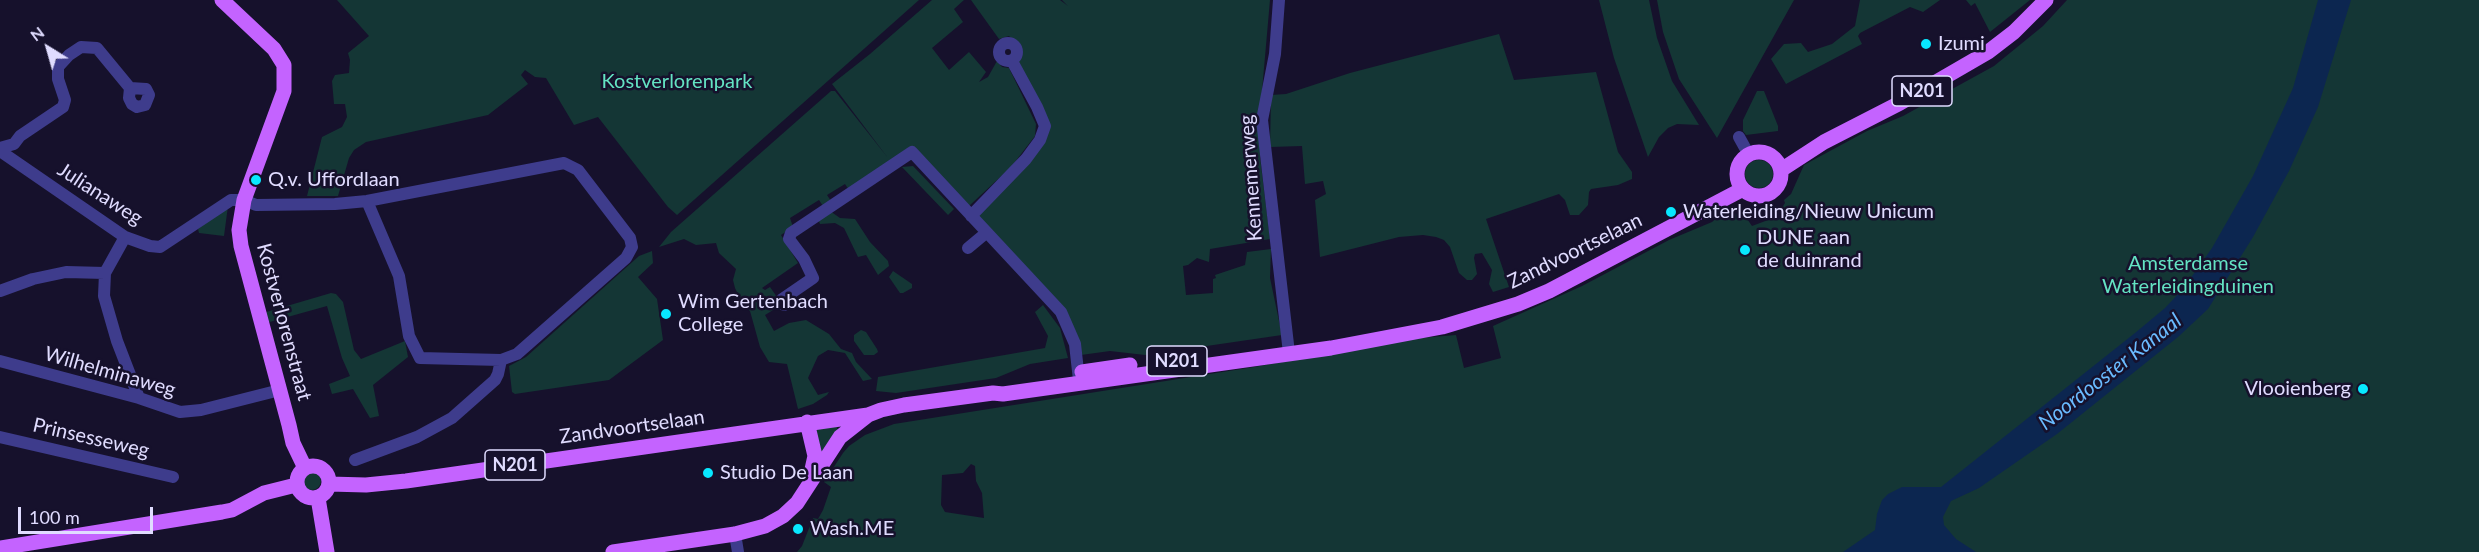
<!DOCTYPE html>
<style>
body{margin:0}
#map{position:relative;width:2479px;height:552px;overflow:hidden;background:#16112c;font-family:Lato,sans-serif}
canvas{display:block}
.north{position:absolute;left:18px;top:18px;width:60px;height:60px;-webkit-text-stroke:4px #16112c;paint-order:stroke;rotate:323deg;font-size:16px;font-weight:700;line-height:24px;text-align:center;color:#e0dcff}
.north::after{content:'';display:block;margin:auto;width:21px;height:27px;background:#e0dcff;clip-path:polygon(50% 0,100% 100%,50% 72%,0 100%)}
.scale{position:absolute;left:18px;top:507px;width:135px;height:27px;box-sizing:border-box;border:3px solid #e0dcff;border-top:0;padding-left:8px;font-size:18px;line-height:21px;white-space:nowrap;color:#e0dcff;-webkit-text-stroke:4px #16112c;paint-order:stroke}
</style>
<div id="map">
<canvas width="2479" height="552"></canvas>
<div class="north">N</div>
<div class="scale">100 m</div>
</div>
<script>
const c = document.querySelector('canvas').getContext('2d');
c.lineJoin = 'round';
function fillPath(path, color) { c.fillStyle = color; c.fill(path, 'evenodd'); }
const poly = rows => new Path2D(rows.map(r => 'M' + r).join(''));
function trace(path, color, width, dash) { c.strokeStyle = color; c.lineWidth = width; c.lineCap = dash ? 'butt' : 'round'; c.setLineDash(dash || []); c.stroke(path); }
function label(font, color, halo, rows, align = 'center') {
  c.font = font + ' Lato,sans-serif'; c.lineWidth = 5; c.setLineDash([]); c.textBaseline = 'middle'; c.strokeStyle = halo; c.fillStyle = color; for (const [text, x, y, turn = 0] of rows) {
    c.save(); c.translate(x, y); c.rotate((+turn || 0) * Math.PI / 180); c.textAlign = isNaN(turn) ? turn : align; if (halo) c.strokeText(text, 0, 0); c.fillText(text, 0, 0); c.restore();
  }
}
const green = poly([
 [337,0,919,0,677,215,668,207,598,117,574,125,546,78,535,77,525,70,521,75,528,84,488,115,366,142,354,150,349,158,338,196,307,196,322,137,342,127,347,117,345,104,334,104,332,81,335,75,349,73,350,60,348,53,369,36],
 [932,0,964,0,954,9,963,22,932,48,949,70,969,52,986,72,979,82,988,77,997,61,1002,67,1009,68,1036,124,1035,136,1011,167,969,206,911,146,849,190,845,184,827,195,831,201,823,206,819,200,790,218,793,227,781,235,798,263,762,288,765,290,770,287,777,297,778,307,765,315,774,331,789,323,806,320,829,334,841,349,852,353,856,362,872,379,863,381,845,353,828,350,818,356,808,378,818,395,829,392,827,395,813,404,798,409,787,364,769,362,760,347,750,311,743,305,735,288,733,280,736,269,719,253,716,243,696,245,684,239,659,247,671,232,831,91,835,91,888,158,832,84,870,54],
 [971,0,1060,0,1068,6,1062,0,1270,0,1261,102,1260,157,1270,239,1210,249,1209,262,1197,258,1188,265,1183,266,1186,295,1213,293,1213,279,1216,278,1215,275,1245,265,1247,252,1271,249,1270,278,1282,335,1145,355,1110,351,1081,355,1061,304,975,213,1043,135,1017,62,1021,55,1017,44,1009,36,999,39],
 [1599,0,1649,0,1657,38,1672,81,1699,125,1677,124,1668,128,1659,137,1648,157,1614,58],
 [1657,0,1794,0,1717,138,1679,79,1663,32],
 [1860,0,1940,0,1923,12,1910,7,1860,33,1858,36,1862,44,1786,84,1771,59,1784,44,1801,43,1808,52,1832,44,1855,26],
 [1966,0,2030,0,1990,32,1975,3,1971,6],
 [2067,0,2479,0,2479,552,797,552,802,546,813,518,818,519,823,510,831,487,824,482,843,453,849,446,865,435,894,424,1254,367,1420,338,1456,335,1464,368,1501,358,1493,326,1582,286,1669,240,1712,222,1729,208,1733,215,1743,213,1752,226,1776,217,1785,203,1784,200,1791,194,1804,165,1867,131,1903,116,1994,66,2043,26],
 [971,464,975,466,976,481,982,493,984,518,945,512,941,505,942,475,963,473],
 [1499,34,1514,80,1596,72,1618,152,1632,172,1632,179,1618,185,1591,189,1589,192,1588,205,1579,215,1570,215,1565,200,1559,194,1486,219,1509,287,1493,292,1489,284,1492,270,1482,253,1475,254,1474,258,1477,274,1472,280,1467,280,1459,273,1450,247,1444,240,1436,237,1423,235,1399,237,1320,257,1315,200,1326,194,1323,181,1305,184,1302,146,1270,147,1271,95,1286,94,1350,73],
 [1757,91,1764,91,1778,126,1778,131,1746,135,1743,131,1743,120],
 '1745 174a14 14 0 1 1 28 0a14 14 0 1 1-28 0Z',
 [913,166,954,209,948,215,902,167],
 [228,206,224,236,199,233,198,229,205,223],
 [830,211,840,218,855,219,870,242,888,261,889,266,878,275,866,255,858,257,844,228,835,223,820,224,818,219],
 [652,251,653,263,638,277,657,299,663,340,609,380,515,394,512,392,509,366,526,357,639,256],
 [893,271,912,284,912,288,903,293,900,293,889,277],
 [331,293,336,294,343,302,354,350,361,359,405,341,408,357,373,385,379,416,370,418,353,389,332,394,329,384,350,376,342,358,327,306,266,323,263,313],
 [1043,305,1060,328,1068,358,1030,364,996,378,896,393,876,391,878,377,1045,348,1048,336,1035,312],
 [861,330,866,332,877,349,878,352,874,355,864,355,854,341,854,335],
 [836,424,838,431,820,457,816,433,818,427],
 '303 481a9 9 0 1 1 18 0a9 9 0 1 1-18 0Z'
]);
const water = poly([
 [2318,0,2351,0,2318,107,2289,171,2253,237,2208,309,2178,337,2057,434,1979,488,1951,501,1943,517,1944,525,1956,539,1976,552,1843,552,1875,530,1877,514,1882,500,1888,494,1902,487,1941,487,2135,333,2165,308,2183,289,2212,248,2253,176,2293,88]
]);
const minor = poly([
 [1279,0,1275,54,1262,120,1289,353],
 '999 52a9 9 0 1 1 18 0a9 9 0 1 1-18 0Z',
 [1739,137,1749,155],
 [0,148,14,144,20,136,63,107,65,100,58,79,58,67,69,55,81,47,97,48,130,88,129,98,132,104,137,107,145,105,149,95,146,89,130,88],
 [0,151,125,237,150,246,160,247,231,200,244,200,256,205,335,204,367,201,564,163,578,170,630,238,632,247,626,258,517,354,501,360,420,358,409,336,399,276,367,201],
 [971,216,1026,159,1040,140,1045,126,1037,107,1012,61],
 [125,237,105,273,104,296,117,341,139,398],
 [968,248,986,233],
 [0,291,33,279,66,272,105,273],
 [784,305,781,300,813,278,804,259,789,239,791,233,912,152,1061,312,1075,344,1079,380],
 [0,361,139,398,180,412,201,410,280,390],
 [0,437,173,477],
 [355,460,417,437,452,418,495,380,498,374,501,360],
 [735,534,738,552]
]);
const major = poly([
 [222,0,274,49,284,65,284,91,244,200,239,230,241,246,289,425,293,443,305,468],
 '1737 174a22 22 0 1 1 44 0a22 22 0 1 1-44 0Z',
 [1781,170,1824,142,1900,103,1988,52,2014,32,2046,0],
 [1082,372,1130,365],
 [807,422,815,456,811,474],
 '297 482a16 16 0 1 1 32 0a16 16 0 1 1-32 0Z',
 [329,484,366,485,406,481,868,415],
 [318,498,327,552],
 [0,548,222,512,232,510,264,493,296,485],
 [613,552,735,534,765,526,783,516,797,503,840,437,868,415,881,410,904,405,993,393,1003,394,1331,348,1442,327,1518,304,1549,291,1743,189]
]);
const markers = [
 [1926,44,6,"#08e8ff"],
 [256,180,6,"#08e8ff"],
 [1671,212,6,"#08e8ff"],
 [1745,250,6,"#08e8ff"],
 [666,314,6,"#08e8ff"],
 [2363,389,6,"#08e8ff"],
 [708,473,6,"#08e8ff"],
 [798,529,6,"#08e8ff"]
];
const shields = [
 [1922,91,60],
 [1177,361,60],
 [515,465,60]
];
const shieldNames = [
 ["N201",1922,91],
 ["N201",1177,361],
 ["N201",515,465]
];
const poiNames = [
 ["Izumi",1938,44],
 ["Q.v. Uffordlaan",268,180],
 ["Waterleiding/Nieuw Unicum",1683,212],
 ["DUNE aan",1757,238],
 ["de duinrand",1757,261],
 ["Wim Gertenbach",678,302],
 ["College",678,325],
 ["Vlooienberg",2351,389,"right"],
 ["Studio De Laan",720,473],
 ["Wash.ME",810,529]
];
const parkNames = [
 ["Kostverlorenpark",677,82],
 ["Amsterdamse",2188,264],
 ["Waterleidingduinen",2188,287]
];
const streetNames = [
 ["Kennemerweg",1251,178,-94],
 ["Julianaweg",100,194,33],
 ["Zandvoortselaan",1575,251,-26],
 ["Kostverlorenstraat",284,322,75],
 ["Wilhelminaweg",110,372,16],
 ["Zandvoortselaan",632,427,-8],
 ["Prinsesseweg",91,438,13]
];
const waterNames = [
 ["Noordooster Kanaal",2110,372,-38]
];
fillPath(green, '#143635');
fillPath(water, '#0c2650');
trace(minor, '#3e3c8c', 12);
trace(major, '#c463ff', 15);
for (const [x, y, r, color] of markers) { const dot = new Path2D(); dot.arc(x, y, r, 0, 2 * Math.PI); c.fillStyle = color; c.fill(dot); trace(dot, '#16112c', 2); }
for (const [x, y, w] of shields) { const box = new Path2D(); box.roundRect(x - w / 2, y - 15, w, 30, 4.5); c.fillStyle = '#16112c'; c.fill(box); trace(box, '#e0dcff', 1.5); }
label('bold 18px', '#e0dcff', null, shieldNames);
label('20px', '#e0dcff', '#16112c', poiNames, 'left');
label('20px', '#64e3c3', '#16112c', parkNames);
label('20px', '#e0dcff', '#16112c', streetNames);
label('italic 21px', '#6abbff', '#16112c', waterNames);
</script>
